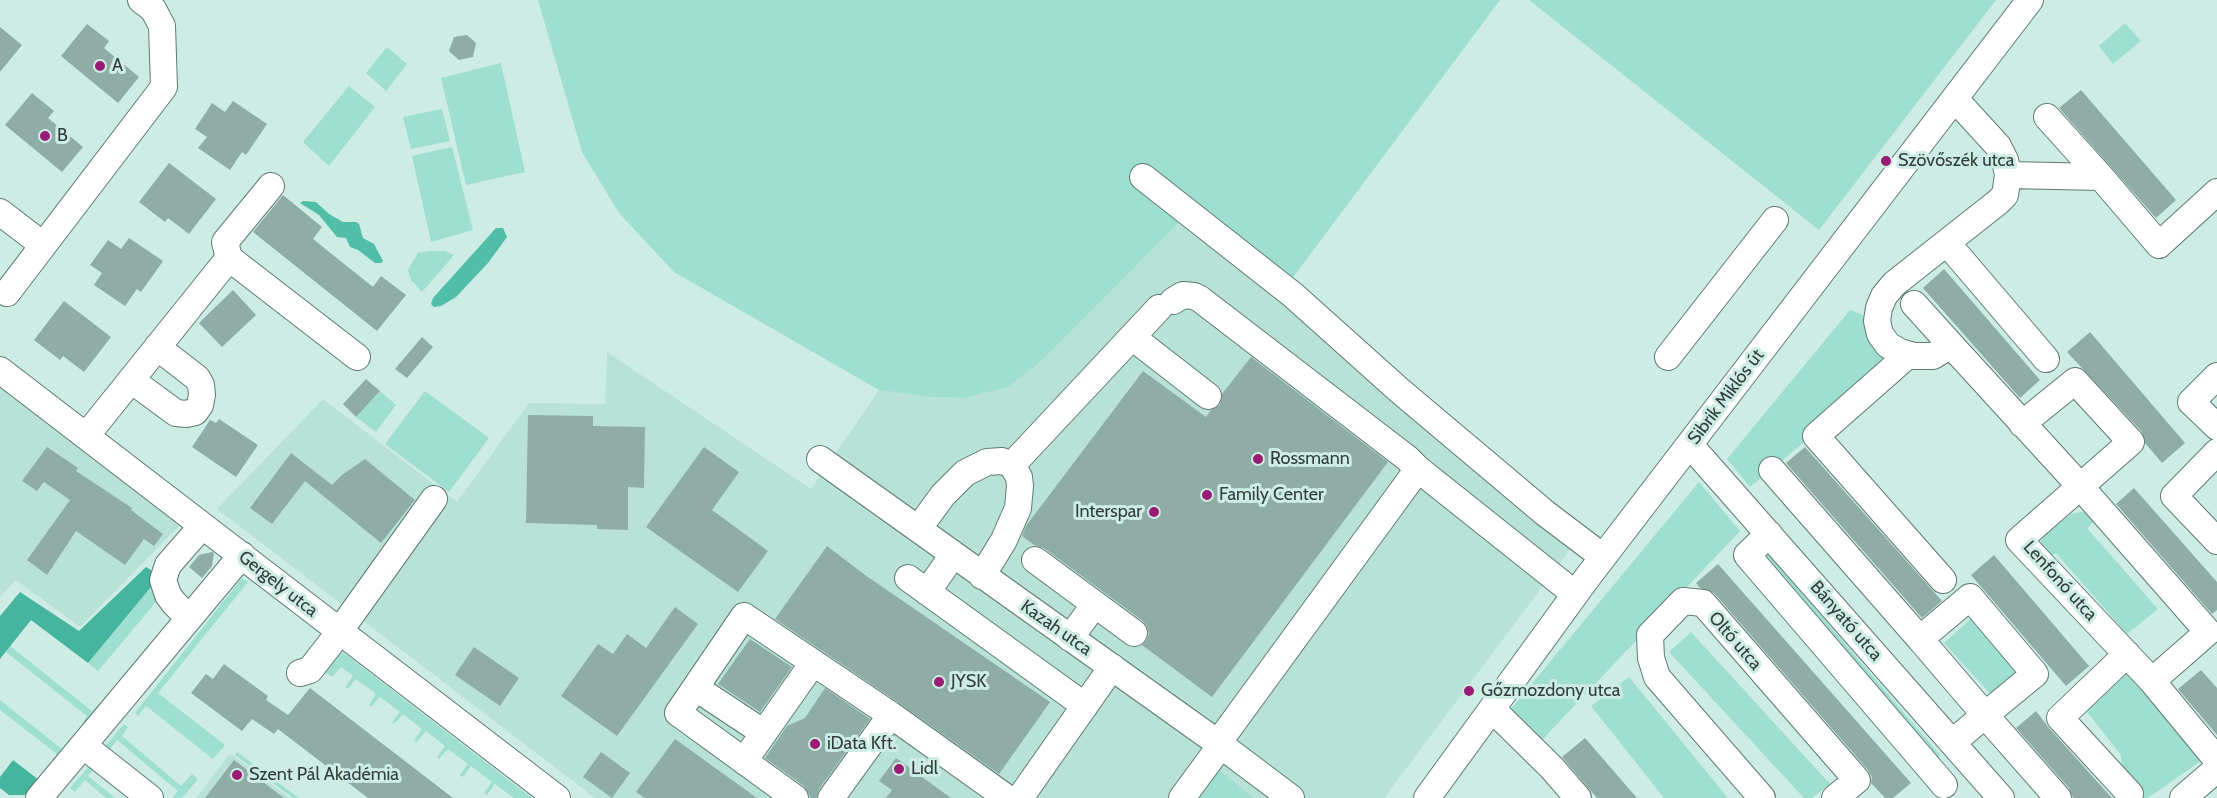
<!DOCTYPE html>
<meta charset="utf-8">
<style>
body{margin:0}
canvas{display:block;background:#cdece4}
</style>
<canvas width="2217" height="798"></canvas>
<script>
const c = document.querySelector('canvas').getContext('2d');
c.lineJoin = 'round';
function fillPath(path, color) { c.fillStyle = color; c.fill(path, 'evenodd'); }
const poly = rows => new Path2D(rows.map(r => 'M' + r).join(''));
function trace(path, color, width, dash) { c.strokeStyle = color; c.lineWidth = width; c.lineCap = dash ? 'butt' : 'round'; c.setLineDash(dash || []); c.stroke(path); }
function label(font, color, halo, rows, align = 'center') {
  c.font = font + ' Cabin,sans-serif'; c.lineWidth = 6; c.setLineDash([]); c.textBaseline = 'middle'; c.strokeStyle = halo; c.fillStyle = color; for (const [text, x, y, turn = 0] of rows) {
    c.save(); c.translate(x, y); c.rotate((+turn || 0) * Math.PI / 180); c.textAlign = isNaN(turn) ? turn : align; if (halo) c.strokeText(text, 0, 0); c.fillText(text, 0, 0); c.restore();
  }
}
const built = poly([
 [1187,216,1575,543,1384,798,595,798,217,509,323,399,457,502,529,403,605,404,607,352,811,489,879,390,930,397,966,398,1008,387,1044,359],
 [0,385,182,523,80,627,16,580,0,597],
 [230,753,290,798,196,798]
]);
const green = poly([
 [538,0,1500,0,1280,295,1186,216,1044,359,1008,387,966,398,930,397,879,390,674,272,619,213,582,152],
 [1529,0,1996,0,1819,230],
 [2125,23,2141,41,2113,64,2099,46],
 [387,47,407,64,386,91,366,73],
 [501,63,525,172,466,185,441,78],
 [349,86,375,107,329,166,303,142],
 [442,109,450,141,411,149,403,117],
 [452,147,473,230,431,242,412,156],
 [429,251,445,251,454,255,422,292,411,280,408,270,418,253],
 [1850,310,1863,315,1867,335,1876,349,1885,356,1878,381,1750,487,1727,459],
 [380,391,396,405,376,432,356,417],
 [425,391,489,438,449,492,385,444],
 [1699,482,1740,531,1542,740,1511,709],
 [2082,512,2092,513,2098,518,2087,528,2158,609,2127,634,2056,553,2046,560,2040,544,2043,537,2071,514],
 [1765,550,1940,755,1933,764,1753,561],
 [242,578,248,582,158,693,225,745,213,759,146,706,138,716,135,713],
 [151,587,156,602,98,671,88,663],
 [1972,618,2022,673,1994,698,1944,643],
 [1691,632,1830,784,1812,798,1804,798,1669,652],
 [10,646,92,711,103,700,103,703,83,729,79,729,87,716,6,652],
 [340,650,532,798,514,798,495,784,487,795,484,793,492,782,471,766,463,777,460,775,468,764,448,749,439,759,437,757,445,746,426,731,417,742,414,740,422,729,403,714,394,724,392,722,400,712,380,697,371,707,369,705,376,694,356,679,348,689,345,687,353,676,341,667,332,677,324,671],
 [2124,667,2205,758,2148,798,2130,798,2123,777,2121,755,2087,712],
 [1629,677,1728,798,1664,798,1591,706],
 [0,700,62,749,72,738,73,741,52,767,48,767,57,754,0,710],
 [124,724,128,727,122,736,181,786,192,774,198,779,182,798,172,798,178,791,117,740,108,752,104,748],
 [237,752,299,798,293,798,235,755],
 [91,764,95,767,88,776,115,798,106,798,85,780,75,792,70,788],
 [1216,768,1254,798,1194,798]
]);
const forest = poly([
 [146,567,151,570,151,587,88,663,31,620,0,659,0,616,20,592,79,631],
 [13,760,39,780,25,795,9,795,0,788,0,777]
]);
const water = poly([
 [303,201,316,202,329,214,343,222,356,222,359,224,363,238,374,244,383,261,381,263,375,263,358,250,350,247,346,238,337,237,319,215,300,203],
 [496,228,503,228,507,237,488,263,456,297,441,306,434,307,431,304,433,298]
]);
const building = poly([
 [87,24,109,41,104,48,139,77,118,103,61,56],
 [0,27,22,45,0,72],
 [467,35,476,43,473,57,459,60,449,51,454,37],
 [2081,90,2176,200,2156,218,2059,108],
 [32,93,54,111,48,118,83,147,62,172,5,125],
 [233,101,267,124,246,155,242,152,230,170,198,148,207,137,195,129,212,103,225,112],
 [169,163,216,199,189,234,168,218,165,222,139,202],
 [283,195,322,227,313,239,373,287,381,276,406,295,377,331,253,232],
 [129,238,163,261,141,292,137,289,125,306,94,285,102,273,90,265,108,240,121,249],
 [1944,269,2040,380,2020,398,1923,288],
 [233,290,256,315,222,347,199,323],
 [64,301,111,337,84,372,63,356,60,360,34,340],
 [2090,332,2185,443,2162,463,2145,443,2142,432,2067,352],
 [422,337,433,347,407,378,395,369],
 [1251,357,1388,462,1212,697,1142,645,1146,641,1149,634,1147,626,1143,621,1044,548,1034,545,1022,536,1026,526,1143,371,1206,417,1211,410,1220,405,1222,394],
 [366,379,380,391,356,417,343,404],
 [528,415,593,416,593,426,645,427,644,488,628,487,628,530,597,529,597,525,526,523],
 [219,419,258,445,236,477,192,447,210,420,216,423],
 [47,447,78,468,76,471,132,508,131,510,163,534,154,546,144,539,125,565,76,531,47,575,27,560,70,500,44,482,37,491,22,481],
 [704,447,739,472,712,510,768,551,738,592,646,527],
 [1805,447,1942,601,1922,618,1786,463],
 [291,453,332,485,342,475,365,459,415,500,381,543,305,481,272,524,250,508],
 [2134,488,2217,582,2217,610,2212,614,2116,504],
 [827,546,865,575,1050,702,999,774,899,703,775,619],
 [212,552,214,553,212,566,202,578,189,567,199,555],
 [1994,555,2089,666,2066,686,1971,575],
 [1718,564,1911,783,1893,798,1885,798,1871,783,1872,777,1868,770,1714,593,1700,588,1696,583],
 [675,607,698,624,617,736,561,696,598,644,613,654,627,634,646,648],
 [750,639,792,667,760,712,718,684],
 [474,647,519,678,500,706,455,675],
 [224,664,268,696,266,700,288,715,310,688,453,798,368,798,278,729,274,734,252,719,242,731,191,693,206,674,213,679],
 [2201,670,2217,688,2217,735,2178,689],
 [825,688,870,719,819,789,816,798,811,798,804,786,765,758,787,726,805,718],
 [2036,711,2049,728,2112,798,2073,798,2069,788,2016,728],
 [1585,738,1637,798,1597,798,1591,791,1562,757],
 [675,739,757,798,645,798,636,792],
 [601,752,630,773,612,798,583,777],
 [896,758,951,798,886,798,892,790,879,781],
 [234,760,284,798,205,798]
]);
const minor = poly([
 [1955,99,1998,146,2005,160,2008,175,2005,195,1998,202,1894,284,1884,296,1879,308,1877,321,1880,334,1888,345,1900,352,1914,356,1933,356,1951,345,2080,486,2208,632,2152,681],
 [2047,117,2101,177],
 [2008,175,2101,177,2159,245,2217,192],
 [1143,177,1293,295,1399,390,1545,513,1603,557],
 [0,212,43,245],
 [1947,243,2046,359],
 [229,258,225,242,271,186],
 [7,293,164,87,162,26,153,9,141,0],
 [1173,301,1183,295,1194,296,1200,299,1407,458,1418,469],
 [1914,304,1951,345],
 [1132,337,1208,396],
 [1908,355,1816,436,1943,580],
 [1668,357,1775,220],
 [0,370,557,798],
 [2217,376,2191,402,2217,427],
 [131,380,176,413,186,414,195,412,200,405,202,395,201,385,197,378,157,347],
 [2022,424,2075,381,2131,442,2019,540,2152,681,2217,760],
 [86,436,229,258,357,357],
 [1690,445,2001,798],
 [2217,452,2174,496,2217,541],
 [820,459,1218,743,1291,798],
 [1012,465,1159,308],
 [1772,470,1920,639],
 [918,529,943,495,965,473,987,462,1002,461,1012,465,1019,477,1020,486,1018,508,1004,540,982,576],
 [1769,534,1747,555,1944,785],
 [1035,560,1134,633],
 [908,578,1085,706],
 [927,592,953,555],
 [189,618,174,603,168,595,163,580,168,565,202,526],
 [1070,638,1095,604],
 [2127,654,2060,718,2130,794],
 [300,673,310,670,331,643,434,499],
 [696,688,764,733],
 [1492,709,1552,768,1578,798],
 [1953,742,1985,715,2035,674,1970,597,1920,639,1985,715,2058,798],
 [1218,743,1418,469,1575,594],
 [84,746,150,798],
 [744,761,813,663],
 [39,798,242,555],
 [795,798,678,713,744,616,891,715,1007,798],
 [831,798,891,715],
 [1020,798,1112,667],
 [1182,798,1221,745],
 [1427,798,1587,578,2030,0],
 [1762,798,1657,677,1651,658,1650,635,1683,601,1703,603,1857,780,1835,798],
 [2183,798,2217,769]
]);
const markers = [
 [100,66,6,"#981b74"],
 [45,136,6,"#981b74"],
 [1886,161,6,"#981b74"],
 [1258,459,6,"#981b74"],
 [1207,495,6,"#981b74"],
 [1154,512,6,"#981b74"],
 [939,682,6,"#981b74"],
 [1469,691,6,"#981b74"],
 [815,744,6,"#981b74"],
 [899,769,6,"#981b74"],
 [237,775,6,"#981b74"]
];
const poiNames = [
 ["A",112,66],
 ["B",57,136],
 ["Szövőszék utca",1898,161],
 ["Rossmann",1270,459],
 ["Family Center",1219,495],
 ["Interspar",1142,512,"right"],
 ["JYSK",951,682],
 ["Gőzmozdony utca",1481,691],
 ["iData Kft.",827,744],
 ["Lidl",911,769],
 ["Szent Pál Akadémia",249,775]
];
const streetNames = [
 ["Sibrik Miklós út",1726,397,-53],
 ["Lenfonó utca",2060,581,48],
 ["Gergely utca",278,584,38],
 ["Bányató utca",1846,621,49],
 ["Kazah utca",1056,628,35],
 ["Oltó utca",1735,641,49]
];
fillPath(built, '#b9e2d7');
fillPath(green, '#9fdfd0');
fillPath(forest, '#46b5a0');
fillPath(water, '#51bea9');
fillPath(building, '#8fada5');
trace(minor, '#5e7a73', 28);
trace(minor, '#fff', 26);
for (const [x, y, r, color] of markers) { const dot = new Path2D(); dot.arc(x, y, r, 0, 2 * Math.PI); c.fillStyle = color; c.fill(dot); trace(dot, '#cdece4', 2); }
label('18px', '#323e3b', '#cdece4', poiNames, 'left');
label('18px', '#323e3b', '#cdece4', streetNames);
</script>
